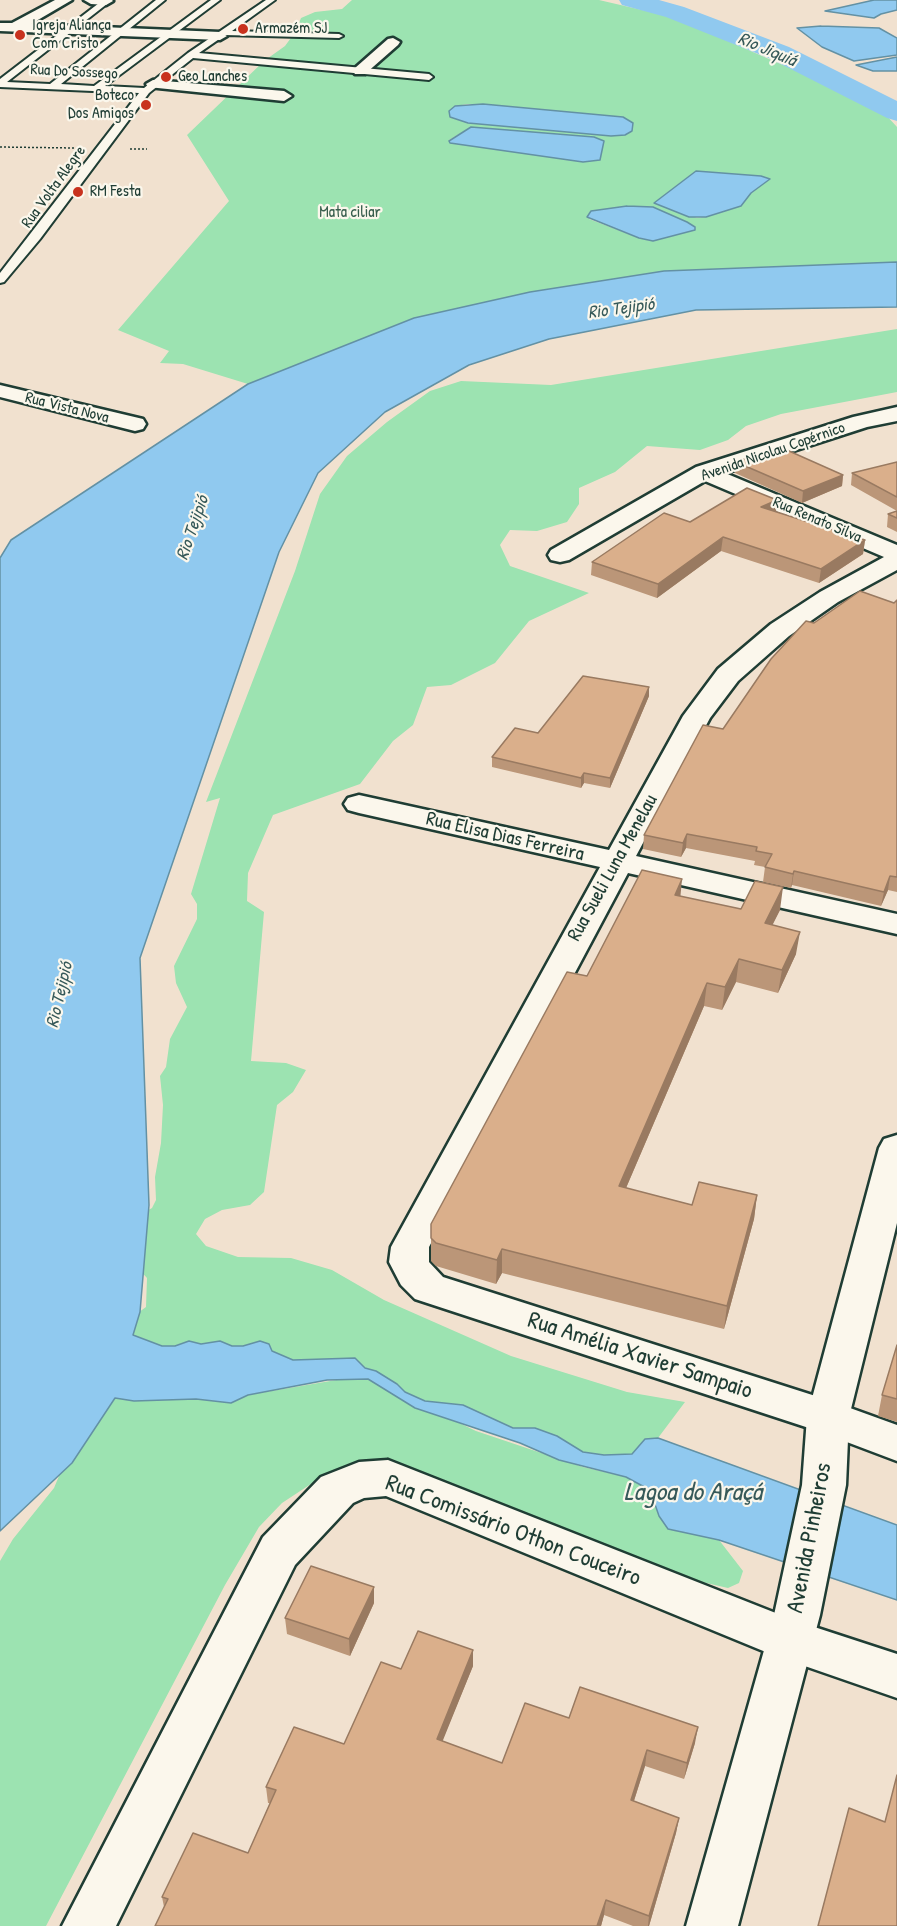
<!DOCTYPE html>
<meta charset="utf-8">
<style>
body{margin:0}
canvas{display:block;background:#f1e1cf}
</style>
<canvas width="897" height="1926"></canvas>
<script>
const c = document.querySelector('canvas').getContext('2d');
c.lineJoin = 'round';
function fillPath(path, color) { c.fillStyle = color; c.fill(path, 'evenodd'); }
const poly = rows => new Path2D(rows.map(r => 'M' + r).join(''));
function trace(path, color, width, dash) { c.strokeStyle = color; c.lineWidth = width; c.lineCap = dash ? 'butt' : 'round'; c.setLineDash(dash || []); c.stroke(path); }
function label(font, color, halo, rows, align = 'center') {
  c.font = font + ' "Patrick Hand",sans-serif'; c.lineWidth = 4.5; c.setLineDash([]); c.textBaseline = 'middle'; c.strokeStyle = halo; c.fillStyle = color; for (const [text, x, y, turn = 0] of rows) {
    c.save(); c.translate(x, y); c.rotate((+turn || 0) * Math.PI / 180); c.textAlign = isNaN(turn) ? turn : align; if (halo) c.strokeText(text, 0, 0); c.fillText(text, 0, 0); c.restore();
  }
}
const green = poly([
 [352,0,599,0,672,17,806,75,886,115,897,127,897,262,664,271,530,292,414,318,248,384,183,364,160,363,169,351,118,330,229,201,187,135,264,61,285,46,296,31,301,18,315,12,342,9],
 [468,104,483,104,623,117,455,106],
 [471,127,594,137,599,160,583,162,450,143,449,140],
 [696,171,761,176,770,179,751,193,741,206,706,217,697,218,654,203],
 [627,206,653,208,687,222,653,241,639,238,589,219,591,211],
 [897,329,897,392,781,414,746,426,728,440,700,450,647,446,615,472,579,488,579,504,567,522,537,531,510,530,500,545,510,566,589,593,529,621,495,663,451,685,427,687,413,725,393,741,360,784,273,815,248,873,247,901,264,912,251,1061,286,1063,306,1070,293,1092,277,1105,264,1192,250,1205,222,1210,205,1219,196,1234,206,1246,238,1257,291,1258,332,1270,384,1300,511,1356,627,1392,685,1402,658,1438,645,1439,632,1454,604,1455,583,1452,557,1436,535,1428,513,1428,463,1405,425,1401,404,1392,397,1384,376,1371,365,1368,355,1358,293,1360,272,1351,261,1341,243,1346,232,1346,219,1341,201,1344,189,1341,175,1346,162,1346,133,1335,135,1315,146,1307,147,1278,137,1267,143,1213,152,1208,156,1200,155,1177,161,1143,163,1105,160,1076,166,1067,170,1039,187,1007,176,983,174,966,197,919,197,904,191,894,220,798,206,802,295,571,320,494,347,456,387,422,430,391,461,381,551,385],
 [348,1378,368,1379,476,1431,583,1467,626,1477,650,1490,659,1516,668,1529,719,1540,743,1571,739,1583,728,1588,667,1574,392,1468,320,1478,282,1503,259,1527,225,1585,46,1926,0,1926,0,1561,13,1539,54,1488,71,1447,115,1397,134,1401,196,1399,231,1403,248,1395]
]);
const water = poly([
 [874,0,897,0,897,10,881,14,874,18,825,11,874,0],
 [821,26,879,28,897,38,897,55,854,61,822,47,797,28,821,26],
 [897,57,897,71,873,71,856,65,897,57],
 [483,104,623,117,633,123,632,131,625,135,611,136,468,123,450,117,449,111,455,106,483,104],
 [471,127,594,137,604,141,600,160,583,162,450,143,449,141,471,127],
 [696,171,761,176,770,179,751,193,741,206,706,217,689,217,654,203,696,171],
 [627,206,653,207,687,222,695,227,695,230,653,241,639,238,587,217,591,211,627,206],
 [897,262,897,307,696,310,549,339,469,365,385,412,318,473,279,552,140,958,149,1205,140,1312,133,1335,162,1346,175,1346,189,1341,201,1344,220,1341,232,1346,243,1346,260,1341,269,1344,272,1351,293,1360,355,1358,365,1368,376,1371,397,1384,405,1392,425,1401,463,1405,513,1428,535,1428,557,1436,583,1452,604,1455,632,1454,645,1439,658,1438,897,1525,897,1600,719,1540,668,1529,659,1516,650,1490,626,1477,559,1460,520,1443,415,1408,368,1379,327,1380,248,1395,231,1403,196,1399,134,1401,115,1398,72,1463,0,1531,0,558,11,540,248,384,414,318,530,292,664,271,897,262]
]);
const river = poly([
 [619,0,659,0,684,7,789,47,897,101,897,121,887,118,771,59,666,17,622,5,619,0]
]);
const path = poly([
 [0,147,74,148],
 [130,149,147,149]
]);
const lane = poly([
 [103,0,112,0,7,82,50,84,156,0,165,0,61,84,94,86,211,0,220,0,105,86,144,88,188,53,266,0,275,0,232,31,339,34,343,36,339,38,225,35,199,53,429,74,433,77,429,80,193,58,149,93,40,239,4,282,0,283,0,273,139,93,0,87,0,79,103,0]
]);
const street = poly([
 [55,0,72,0,31,24,220,32,227,36,220,40,0,31,0,23,12,23,55,0],
 [84,0,112,0,113,1,106,5,91,4,84,0],
 [393,38,400,42,398,45,365,74,355,74,353,71,355,68,388,39,393,38],
 [153,80,284,91,292,96,284,101,148,87,146,84,153,80],
 [0,385,143,419,146,424,143,429,135,431,0,397,0,385],
 [897,407,897,421,867,427,725,473,897,545,897,570,838,602,789,636,738,681,710,718,636,856,897,914,897,934,628,873,429,1247,429,1262,443,1277,828,1400,897,1425,897,1461,815,1430,415,1299,401,1285,389,1262,391,1247,600,867,359,813,348,810,344,804,348,798,359,795,609,850,683,716,718,669,771,624,820,592,884,557,705,481,569,560,560,562,551,560,548,555,551,550,696,467,853,417,897,407],
 [388,1460,796,1621,897,1654,897,1698,773,1655,386,1496,364,1498,353,1503,295,1565,116,1926,62,1926,263,1537,321,1477,359,1462,388,1460]
]);
const secondary = poly([
 [897,1135,897,1223,849,1417,846,1485,820,1615,738,1926,686,1926,774,1615,802,1485,807,1417,879,1148,884,1139,897,1135]
]);
const wall = poly([
 [736,462,843,475,842,486,802,503,735,473],
 [897,462,897,532,887,527,888,514,897,511,851,485,852,473],
 [776,512,865,540,863,554,819,583,721,551,657,598,591,575,592,562,690,522],
 [897,600,897,892,888,890,881,906,792,885,791,888,763,882,765,867,754,865,755,861,686,848,681,857,643,849,644,835,723,729,814,623,894,603],
 [649,687,649,696,610,788,584,783,581,788,492,767,492,757,538,733],
 [681,897,741,909,780,910,772,925,796,954,778,993,736,982,722,1010,704,1006,626,1188,692,1205,757,1195,754,1219,724,1329,502,1273,496,1284,436,1266,431,1261,431,1224,587,976],
 [897,1345,897,1422,878,1416,882,1395],
 [374,1603,350,1656,287,1634,285,1618],
 [473,1666,442,1741,502,1763,569,1718,695,1743,684,1779,645,1766,634,1801,679,1818,676,1833,649,1926,633,1926,604,1915,601,1926,155,1926,164,1907,162,1897,248,1853,270,1803,268,1803,266,1787,344,1744,401,1669]
]);
const shadedWall = poly([
 [843,475,842,486,802,503,803,491],
 [777,500,776,513,761,507],
 [723,537,721,551,657,598,658,584],
 [865,540,863,554,819,583,821,569],
 [649,687,649,696,610,788,610,778],
 [584,773,584,783,581,788,581,778],
 [687,834,686,848,681,857,683,843],
 [794,871,792,885,791,888,793,874],
 [890,876,888,890,881,906,884,892],
 [682,879,680,901,675,895],
 [783,887,780,910,762,946,765,923],
 [800,932,796,954,778,993,782,970],
 [739,959,736,982,722,1010,725,987],
 [707,983,704,1006,617,1209,619,1186],
 [757,1195,754,1219,724,1329,727,1306],
 [502,1249,502,1273,496,1284,497,1260],
 [374,1587,374,1603,350,1656,349,1639],
 [473,1650,473,1666,437,1755,437,1739],
 [698,1727,695,1743,684,1779,687,1763],
 [647,1750,645,1766,629,1816,631,1800],
 [679,1818,676,1833,649,1926,648,1926,649,1916],
 [606,1900,604,1915,601,1926,597,1926]
]);
const building = poly([
 [780,447,843,475,803,491,736,462,780,447],
 [897,462,897,497,852,473,897,462],
 [747,488,777,500,761,507,865,540,821,569,723,537,658,584,592,562,664,513,690,522,747,488],
 [897,511,897,518,888,514,897,511],
 [860,591,894,603,897,600,897,877,890,876,884,892,794,871,793,874,765,867,772,854,756,851,757,847,687,834,683,843,644,835,703,725,723,729,771,659,806,621,814,623,860,591],
 [583,676,649,687,610,778,584,773,581,778,492,757,515,728,538,733,583,676],
 [642,870,682,879,675,895,741,909,755,881,783,887,765,923,800,932,782,970,739,959,725,987,707,983,619,1186,692,1205,699,1182,757,1195,727,1306,502,1249,497,1260,436,1243,431,1238,431,1224,567,972,587,976,642,870],
 [897,1345,897,1399,882,1395,897,1345],
 [311,1566,374,1587,349,1639,285,1618,311,1566],
 [418,1631,473,1650,437,1739,502,1763,525,1703,569,1718,580,1687,698,1727,687,1763,647,1750,631,1800,679,1818,649,1916,606,1900,597,1926,155,1926,168,1899,162,1897,193,1833,248,1853,276,1790,266,1787,294,1727,344,1744,381,1662,401,1669,418,1631],
 [897,1775,897,1926,818,1926,849,1808,885,1822,897,1775]
]);
const markers = [
 [243,29,6,"#c8321e"],
 [20,35,6,"#c8321e"],
 [166,77,6,"#c8321e"],
 [146,105,6,"#c8321e"],
 [78,192,6,"#c8321e"]
];
const farPoinames = [
 ["Igreja Aliança",32,26],
 ["Com Cristo",32,44],
 ["Armazém SJ",255,29],
 ["Geo Lanches",178,77],
 ["Boteco",134,96,"right"],
 ["Dos Amigos",134,114,"right"],
 ["RM Festa",90,192]
];
const farStreetnames = [
 ["Rua Do Sossego",74,72,3],
 ["Rua Volta Alegre",54,187,-54],
 ["Rua Vista Nova",67,408,14],
 ["Avenida Nicolau Copérnico",773,452,-19],
 ["Rua Renato Silva",817,520,23]
];
const farParknames = [
 ["Mata ciliar",350,213]
];
const farWaternames = [
 ["Rio Jiquiá",767,50,23],
 ["Rio Tejipió",621,309,-8],
 ["Rio Tejipió",193,528,-71],
 ["Rio Tejipió",60,995,-77]
];
const streetNames = [
 ["Rua Elisa Dias Ferreira",505,837,13],
 ["Rua Sueli Luna Menelau",613,868,-61]
];
const nearStreetnames = [
 ["Rua Amélia Xavier Sampaio",640,1356,18],
 ["Rua Comissário Othon Couceiro",513,1531,21],
 ["Avenida Pinheiros",810,1538,-79]
];
const nearWaternames = [
 ["Lagoa do Araçá",693,1493]
];
fillPath(green, '#9ce3b1');
fillPath(water, '#90c9ef');
trace(water, '#6391a4', 1.5);
fillPath(river, '#90c9ef');
trace(lane, '#1f3d34', 4);
trace(street, '#1f3d34', 5);
trace(secondary, '#1f3d34', 5);
trace(path, '#1f3d34', 1.5, [2, 2]);
fillPath(lane, '#fbf7ec');
fillPath(street, '#fbf7ec');
fillPath(secondary, '#fbf7ec');
fillPath(wall, '#bb9678');
fillPath(shadedWall, '#997a61');
fillPath(building, '#daaf8b');
trace(building, '#997a61', 1.5);
for (const [x, y, r, color] of markers) { const dot = new Path2D(); dot.arc(x, y, r, 0, 2 * Math.PI); c.fillStyle = color; c.fill(dot); trace(dot, '#fbf7ec', 2); }
label('16px', '#1f3d34', '#fbf7ec', farPoinames, 'left');
label('16px', '#1f3d34', '#fbf7ec', farStreetnames);
label('16px', '#385e4d', '#fbf7ec', farParknames);
label('italic 18px', '#365959', '#fbf7ec', farWaternames);
label('20px', '#1f3d34', '#fbf7ec', streetNames);
label('24px', '#1f3d34', '#fbf7ec', nearStreetnames);
label('italic 26px', '#365959', '#fbf7ec', nearWaternames);
</script>
